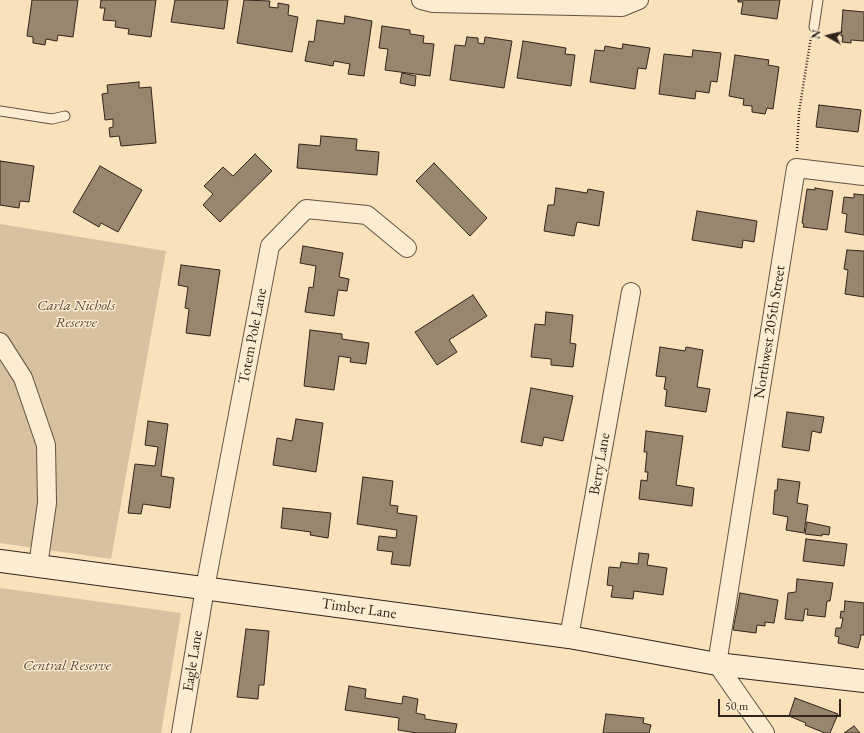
<!DOCTYPE html>
<style>
body{margin:0}
#map{position:relative;width:864px;height:733px;overflow:hidden;background:#f9e1b9;font-family:"EB Garamond",serif}
canvas{display:block}
.north{position:absolute;left:808px;top:16px;width:40px;height:40px;-webkit-text-stroke:3px #fbecd2;paint-order:stroke;rotate:278deg;font-size:11px;font-weight:700;line-height:16px;text-align:center;color:#30241c}
.north::after{content:'';display:block;margin:auto;width:14px;height:18px;background:#30241c;clip-path:polygon(50% 0,100% 100%,50% 72%,0 100%)}
.scale{position:absolute;left:718px;top:699px;width:123px;height:18px;box-sizing:border-box;border:2px solid #30241c;border-top:0;padding-left:5px;font-size:12px;line-height:14px;white-space:nowrap;color:#30241c;-webkit-text-stroke:3px #fbecd2;paint-order:stroke}
</style>
<div id="map">
<canvas width="864" height="733"></canvas>
<div class="north">N</div>
<div class="scale">50 m</div>
</div>
<script>
const c = document.querySelector('canvas').getContext('2d');
c.lineJoin = 'round';
function fillPath(path, color) { c.fillStyle = color; c.fill(path, 'evenodd'); }
const poly = rows => new Path2D(rows.map(r => 'M' + r).join(''));
function trace(path, color, width, dash) { c.strokeStyle = color; c.lineWidth = width; c.lineCap = dash ? 'butt' : 'round'; c.setLineDash(dash || []); c.stroke(path); }
function label(font, color, halo, rows, align = 'center') {
  c.font = font + ' "EB Garamond",serif'; c.lineWidth = 3; c.setLineDash([]); c.textBaseline = 'middle'; c.strokeStyle = halo; c.fillStyle = color; for (const [text, x, y, turn = 0] of rows) {
    c.save(); c.translate(x, y); c.rotate((+turn || 0) * Math.PI / 180); c.textAlign = isNaN(turn) ? turn : align; if (halo) c.strokeText(text, 0, 0); c.fillText(text, 0, 0); c.restore();
  }
}
const green = poly([
 [0,224,166,251,111,559,0,543],
 [0,588,181,613,161,733,0,733]
]);
const building = poly([
 [32,0,78,0,73,37,58,35,57,41,46,39,45,45,33,43,33,37,27,36,32,0],
 [101,0,156,0,151,37,128,34,129,29,115,27,116,21,103,20,105,8,100,8,101,0],
 [175,0,228,0,224,29,171,22,175,0],
 [244,0,270,1,269,7,278,8,278,3,289,5,288,15,298,17,292,52,237,43,244,0],
 [738,0,780,0,777,19,741,14,743,2,738,2,738,0],
 [843,10,864,12,864,41,851,40,851,43,842,42,843,36,841,36,843,10],
 [345,16,372,21,364,76,348,74,350,64,334,61,333,66,305,61,309,41,314,42,317,20,344,24,345,16],
 [382,26,410,30,410,34,424,36,423,43,434,44,430,76,385,70,388,49,379,48,382,26],
 [467,37,478,38,478,43,484,44,485,37,512,41,504,88,450,80,455,45,465,46,467,37],
 [523,41,566,48,565,54,575,55,571,86,517,78,523,41],
 [623,44,650,48,646,69,638,68,635,89,590,82,595,50,604,51,605,46,622,49,623,44],
 [693,50,721,53,717,82,711,81,709,93,696,91,695,99,659,94,664,54,692,57,693,50],
 [735,55,769,60,768,65,779,67,773,109,767,108,765,114,752,112,752,106,743,105,744,99,729,96,735,55],
 [402,73,416,76,415,86,400,83,402,73],
 [139,82,139,88,151,87,156,143,121,146,119,136,110,137,109,128,113,127,113,119,105,120,102,94,108,93,107,85,139,82],
 [819,105,861,110,858,132,816,127,819,105],
 [321,136,357,139,356,150,379,152,377,175,297,168,299,144,320,146,321,136],
 [255,154,272,171,220,222,203,205,213,194,204,186,223,167,233,176,255,154],
 [0,161,34,166,29,202,20,201,19,208,0,205,0,161],
 [434,163,487,218,470,236,416,181,434,163],
 [100,166,142,190,118,232,101,223,99,227,73,212,100,166],
 [556,188,587,193,588,189,604,192,599,226,577,222,574,236,544,231,548,205,554,205,556,188],
 [815,188,833,191,827,230,803,227,804,224,802,223,807,189,815,190,815,188],
 [854,194,864,195,864,235,845,232,847,214,842,213,844,197,854,198,854,194],
 [697,211,757,221,754,242,743,240,742,248,692,240,697,211],
 [303,246,343,253,339,277,349,279,347,291,338,290,334,316,305,312,309,287,313,288,316,266,300,263,303,246],
 [847,250,864,251,864,297,845,294,848,270,844,269,847,250],
 [181,265,220,270,210,336,186,333,189,309,185,308,188,287,178,285,181,265],
 [473,295,487,316,449,340,457,352,437,365,415,332,473,295],
 [546,312,573,315,570,343,576,344,573,367,551,365,551,359,531,357,535,324,545,325,546,312],
 [310,330,342,334,342,339,369,343,366,364,350,362,351,358,339,356,334,390,304,386,310,330],
 [660,347,685,351,686,347,703,350,697,387,710,389,706,412,665,406,667,390,664,389,666,377,656,376,660,347],
 [531,388,573,396,563,441,544,437,542,446,521,442,531,388],
 [787,412,824,417,821,433,812,431,809,451,782,447,787,412],
 [296,419,323,423,316,472,273,465,277,438,292,441,296,419],
 [148,421,168,424,161,476,174,478,170,508,143,504,141,514,128,513,135,464,155,466,158,447,145,445,148,421],
 [646,431,683,436,676,485,694,488,692,506,639,499,641,480,647,481,648,472,645,472,647,452,644,452,646,431],
 [363,477,393,481,390,505,398,506,397,513,417,516,410,566,391,564,393,552,377,550,379,536,396,538,397,530,357,524,363,477],
 [778,479,800,482,797,503,808,505,804,533,786,530,788,517,773,514,775,490,777,491,778,479],
 [283,508,331,513,328,538,310,535,311,532,281,528,283,508],
 [807,522,830,527,829,535,822,534,822,536,805,534,807,522],
 [806,539,847,544,844,566,803,561,806,539],
 [639,553,649,554,647,565,667,568,663,595,634,591,633,599,611,597,613,586,607,585,609,567,620,568,621,562,638,564,639,553],
 [797,579,833,583,830,601,827,601,825,617,807,615,808,609,805,609,803,621,785,619,788,593,796,592,797,579],
 [740,593,778,600,774,623,765,622,765,626,757,625,756,633,733,630,740,593],
 [845,601,864,603,864,635,860,635,861,637,858,648,838,643,839,637,835,636,836,628,841,628,843,618,840,618,841,611,844,612,845,601],
 [246,629,269,631,264,685,259,685,258,699,237,697,246,629],
 [349,686,366,689,365,698,402,704,403,696,418,699,416,713,425,715,425,719,457,724,455,733,417,733,398,730,399,718,345,710,349,686],
 [795,698,838,714,830,733,825,733,805,725,806,723,789,716,795,698],
 [606,714,644,718,643,723,651,725,649,733,603,733,606,714],
 [854,726,860,733,844,733,854,726]
]);
const path = poly([
 [797,151,799,112,811,37]
]);
const lane = poly([
 [814,27,818,0],
 [0,111,52,119,65,116]
]);
const street = poly([
 [421,0,433,3,622,7,639,0],
 [0,342,23,378,46,445,47,503,38,566],
 [569,637,631,292],
 [181,733,205,588,270,246,306,209,367,215,407,248],
 [765,733,717,664,796,168,864,176]
]);
const secondary = poly([
 [0,561,569,637,717,664,864,681]
]);
const parkNames = [
 ["Carla Nichols",76,306],
 ["Reserve",76,323],
 ["Central Reserve",67,666]
];
const streetNames = [
 ["Northwest 205th Street",770,332,-81],
 ["Totem Pole Lane",253,336,-79],
 ["Berry Lane",600,464,-80],
 ["Timber Lane",359,609,8],
 ["Eagle Lane",193,661,-81]
];
fillPath(green, '#d7c19e');
fillPath(building, '#99866e');
trace(building, '#30241c', 1);
trace(lane, '#625343', 11);
trace(street, '#625343', 20);
trace(secondary, '#30241c', 24);
trace(path, '#30241c', 2.5, [1, 2]);
trace(lane, '#fbecd2', 9);
trace(street, '#fbecd2', 18);
trace(secondary, '#fbecd2', 22);
label('italic 15px', '#5a4b3c', '#fbecd2', parkNames);
label('15px', '#30241c', '#fbecd2', streetNames);
</script>
